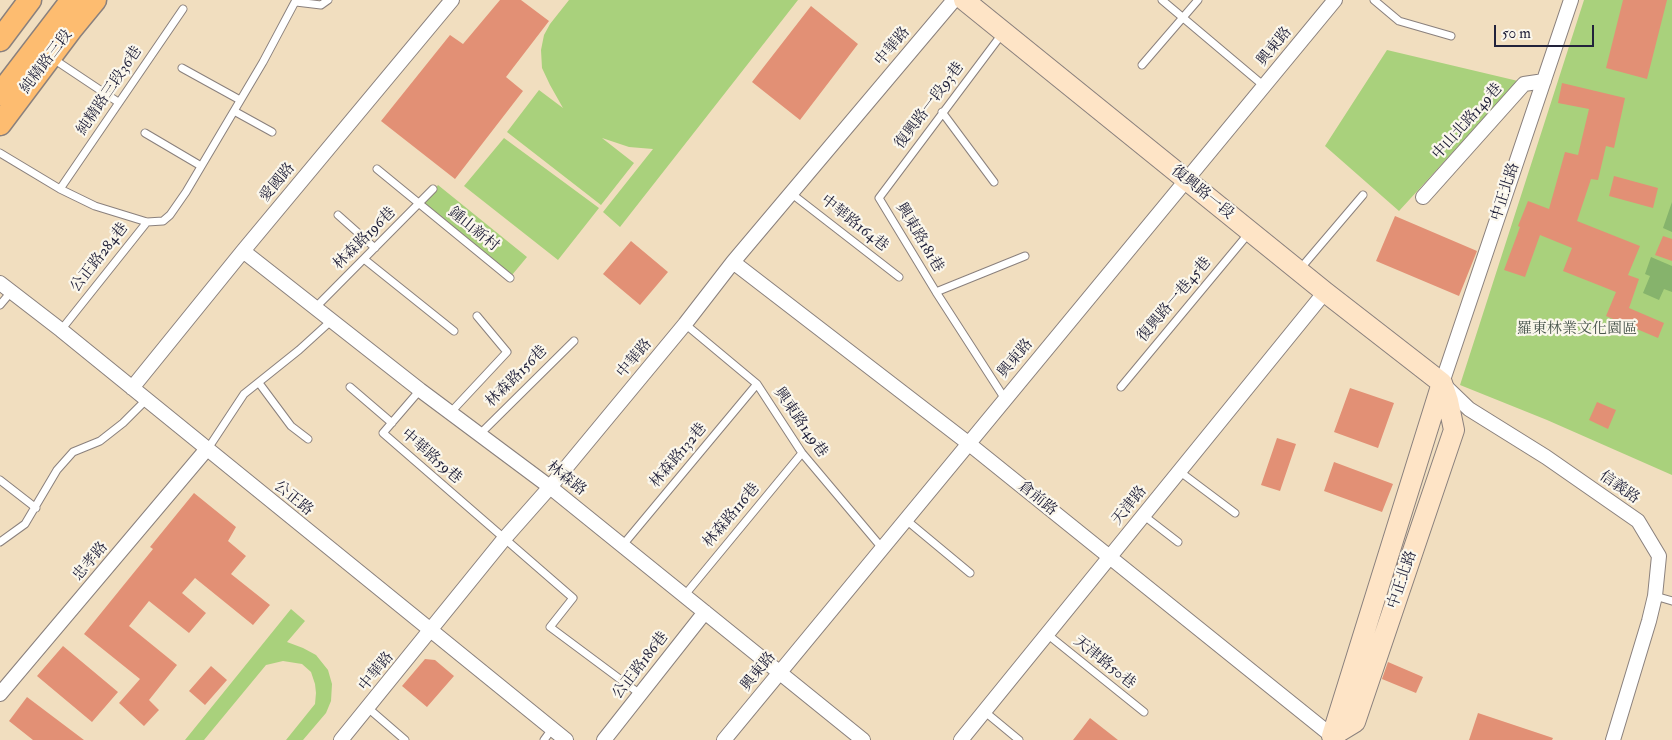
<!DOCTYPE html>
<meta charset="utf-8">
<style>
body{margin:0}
#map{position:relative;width:1672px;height:740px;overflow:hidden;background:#f1debf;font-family:"IM FELL Double Pica",serif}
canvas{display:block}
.scale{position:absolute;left:1494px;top:25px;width:100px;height:22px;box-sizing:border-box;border:2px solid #22223b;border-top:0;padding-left:6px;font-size:15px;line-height:18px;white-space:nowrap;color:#22223b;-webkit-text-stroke:4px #fbf7ec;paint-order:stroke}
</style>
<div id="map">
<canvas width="1672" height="740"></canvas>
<div class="scale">50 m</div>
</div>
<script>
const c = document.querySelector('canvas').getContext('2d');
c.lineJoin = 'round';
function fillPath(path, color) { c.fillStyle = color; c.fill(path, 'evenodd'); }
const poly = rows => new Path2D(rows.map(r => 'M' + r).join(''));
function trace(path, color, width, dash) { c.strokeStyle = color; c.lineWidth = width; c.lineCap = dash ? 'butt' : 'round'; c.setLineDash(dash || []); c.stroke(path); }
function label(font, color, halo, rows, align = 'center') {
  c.font = font + ' "IM FELL Double Pica","Noto Serif TC",serif'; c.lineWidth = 4.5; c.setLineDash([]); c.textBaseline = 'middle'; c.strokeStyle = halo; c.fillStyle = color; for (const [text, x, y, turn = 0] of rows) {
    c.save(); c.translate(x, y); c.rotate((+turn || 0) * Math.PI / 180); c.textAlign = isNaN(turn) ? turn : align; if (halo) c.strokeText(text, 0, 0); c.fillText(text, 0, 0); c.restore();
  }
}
const green = poly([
 [569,0,798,0,620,227,603,212,653,149,629,147,602,138,634,163,601,205,507,132,539,90,563,108,550,85,542,68,541,50,544,35,550,24],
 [1584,0,1672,0,1672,475,1547,420,1460,385],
 [1387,50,1518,81,1399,211,1325,146],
 [504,138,599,208,558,260,464,186],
 [438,185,527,257,512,275,424,203],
 [291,609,305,621,287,642,303,648,316,655,328,670,332,684,331,701,326,713,303,740,286,740,315,704,316,693,315,684,311,672,302,664,283,661,266,665,204,740,185,740]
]);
const forest = poly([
 [1672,202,1672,232,1663,228],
 [1651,257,1672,266,1672,292,1664,289,1659,300,1643,293,1650,276,1645,274]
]);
const building = poly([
 [500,0,521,0,549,21,506,77,523,91,455,179,381,121,450,35,463,44],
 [1623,0,1667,0,1647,79,1606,68],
 [811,6,858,44,800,120,752,82],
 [1562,83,1625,98,1614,148,1606,146,1598,180,1591,179,1577,221,1640,246,1628,275,1639,279,1629,308,1664,323,1658,338,1606,316,1616,292,1563,271,1572,248,1540,235,1525,277,1504,270,1520,227,1518,226,1528,201,1549,209,1565,152,1578,155,1589,109,1558,103],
 [1614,176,1658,188,1653,208,1609,196],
 [1395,216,1477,251,1459,296,1376,261],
 [1663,236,1672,239,1672,261,1655,255],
 [631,241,668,272,640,305,603,274],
 [1350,388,1394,403,1378,448,1334,432],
 [1597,402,1616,410,1608,429,1589,420],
 [1277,438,1296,444,1280,491,1261,485],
 [1334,462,1393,484,1382,512,1324,491],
 [194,493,236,527,228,541,246,556,231,574,270,605,253,625,195,578,182,593,206,613,189,633,149,601,129,626,177,665,149,700,159,710,144,726,119,703,140,679,84,634,153,549,150,547],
 [63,646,118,692,92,722,37,676],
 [425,659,435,660,454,676,427,707,402,686],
 [1388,662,1423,677,1416,693,1382,679],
 [211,666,227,680,205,705,189,691],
 [27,697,84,740,33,740,9,721],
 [1478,713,1553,738,1552,740,1469,740],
 [1090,718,1118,740,1073,740]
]);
const service = poly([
 [1162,0,1264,86],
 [1374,0,1399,21,1451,36],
 [296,2,321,5,328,0],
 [1002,34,879,198,936,292,1005,399],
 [52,58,118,102],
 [1142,65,1198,0],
 [182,68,240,100],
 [234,111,272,132],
 [942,112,994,182],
 [145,133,201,166],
 [0,153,60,189,95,206,147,222,163,221,170,215,186,192,263,62,296,0],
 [377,169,510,278],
 [60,189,183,9],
 [792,194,899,277],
 [338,215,375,248],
 [364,259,454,331],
 [1300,269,1363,195],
 [936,292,1025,256],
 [0,305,11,292],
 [315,308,433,189],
 [685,324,757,384,802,453,882,548],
 [61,330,147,222],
 [259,383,291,426,308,439],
 [350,387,392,423],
 [1121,387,1249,233],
 [420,390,383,433,573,598,550,627,640,694],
 [451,412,507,352,477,316],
 [480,434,574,341],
 [207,450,244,394,299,350,332,320],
 [1179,471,1235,513],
 [0,480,36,508],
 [1143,515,1178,542],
 [905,519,970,573],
 [0,542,25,524,57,470,73,452,100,441,123,423,146,400],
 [622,546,757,384],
 [684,596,802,453],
 [1655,596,1672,601],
 [1047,634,1144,712],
 [368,708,405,740],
 [984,711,1019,740],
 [544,740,552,729]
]);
const minor = poly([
 [1571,0,1442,383,1469,409,1546,457,1638,521,1659,556,1655,596,1649,621,1613,740],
 [1423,197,1524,84,1544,81],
 [243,251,420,390,550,487,863,740],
 [733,262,968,443,1332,736,1331,740],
 [0,283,61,330,566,740],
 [132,388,243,251,452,0],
 [0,694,206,450],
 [341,740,504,539,550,487,685,324,733,262,954,0],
 [604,740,705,612],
 [724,740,1335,0],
 [961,740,1325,292]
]);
const secondary = poly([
 [964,0,1325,292,1442,383],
 [1332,736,1355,722,1454,430,1448,401,1442,383],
 [1332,736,1442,383]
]);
const primary = poly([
 [0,40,30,0],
 [0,94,72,0],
 [0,124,72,28,95,0]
]);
const streetNames = [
 ["中華路",893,47,-50],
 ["興東路",1275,47,-51],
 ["純精路三段",47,62,-53],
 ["純精路三段36巷",110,91,-56],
 ["復興路一段93巷",930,106,-53],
 ["中山北路149巷",1468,122,-48],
 ["愛國路",278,183,-50],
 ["中正北路",1506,192,-72],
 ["復興路一段",1202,193,39],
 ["中華路164巷",854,224,38],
 ["鍾山新村",473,230,39],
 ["興東路181巷",919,238,59],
 ["林森路196巷",365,239,-45],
 ["公正路284巷",100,258,-52],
 ["復興路一巷45巷",1175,300,-50],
 ["中華路",635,359,-50],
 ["興東路",1016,359,-50],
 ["林森路156巷",517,377,-45],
 ["興東路149巷",800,423,55],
 ["林森路132巷",679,456,-50],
 ["中華路59巷",431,457,41],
 ["林森路",566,479,38],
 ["信義路",1619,488,35],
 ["公正路",293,499,39],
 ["倉前路",1037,499,39],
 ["天津路",1130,506,-51],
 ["林森路116巷",732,516,-50],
 ["忠孝路",91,562,-50],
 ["中正北路",1403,580,-71],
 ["天津路50巷",1104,663,39],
 ["公正路186巷",641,666,-52],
 ["中華路",377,672,-51],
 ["興東路",759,672,-51]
];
const parkNames = [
 ["羅東林業文化園區",1577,330]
];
fillPath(green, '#a9d17c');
fillPath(forest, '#86b36c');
fillPath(building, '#e29075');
trace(service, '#8a807d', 9);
trace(minor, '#8a807d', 16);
trace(secondary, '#8a807d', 22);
trace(primary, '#8a807d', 25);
trace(service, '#fff', 7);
trace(minor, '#fff', 14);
trace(secondary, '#fee4c6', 20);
trace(primary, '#fdbc70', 22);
label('15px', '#22223b', '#fbf7ec', streetNames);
label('15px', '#4a574e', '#fbf7ec', parkNames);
</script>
